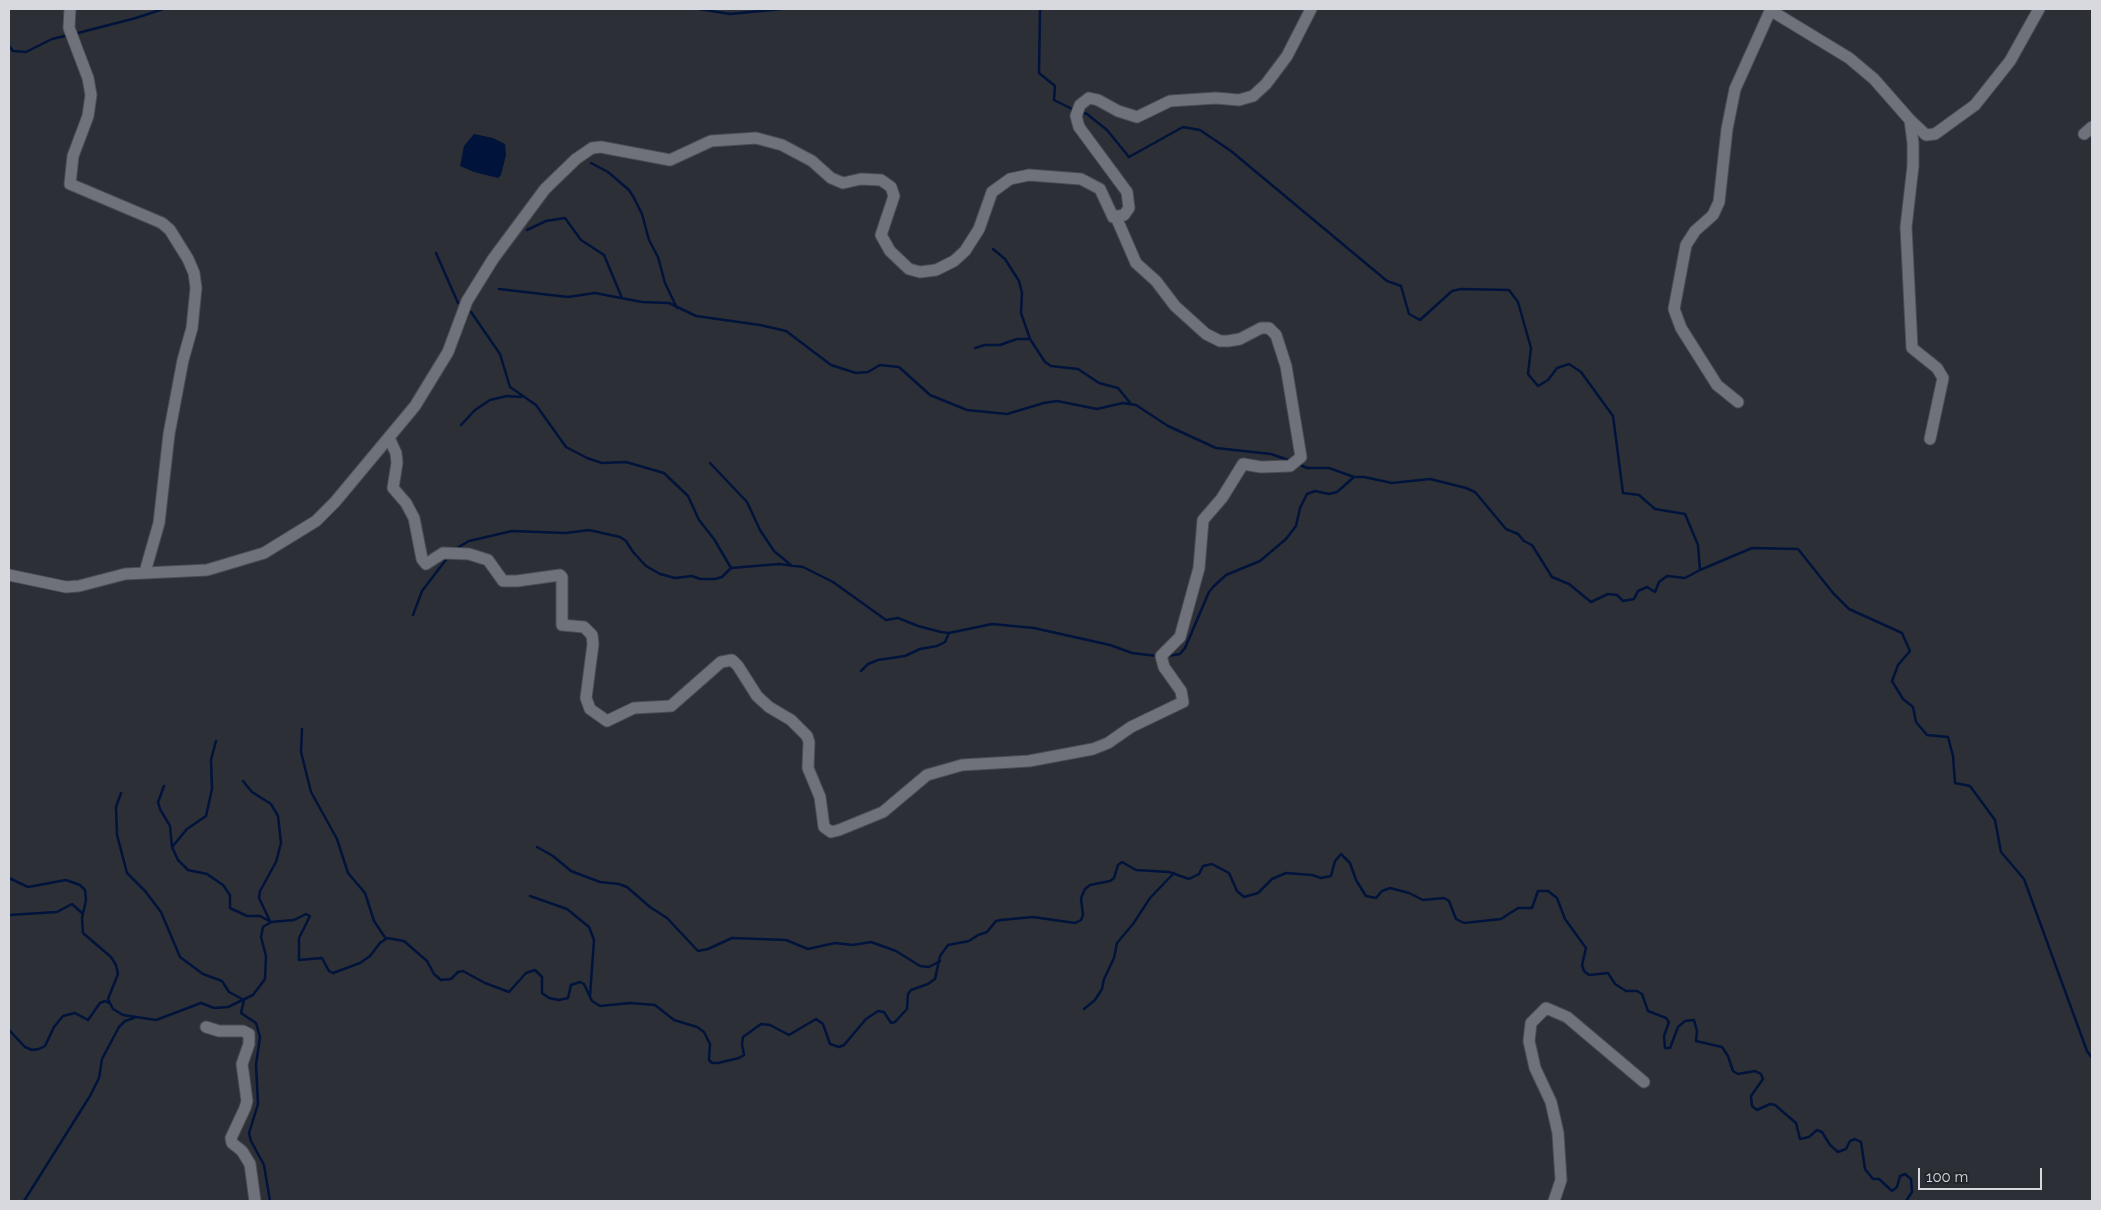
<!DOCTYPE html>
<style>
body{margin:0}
#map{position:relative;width:2101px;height:1210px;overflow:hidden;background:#2d2f36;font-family:Raleway,sans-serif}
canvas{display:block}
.frame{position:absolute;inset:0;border:10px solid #d7d9de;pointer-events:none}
.scale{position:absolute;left:1918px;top:1168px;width:124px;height:22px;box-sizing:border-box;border:2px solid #d7d9de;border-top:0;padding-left:6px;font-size:15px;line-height:18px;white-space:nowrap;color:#d7d9de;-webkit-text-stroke:4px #23252c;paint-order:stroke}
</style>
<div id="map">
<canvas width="2101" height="1210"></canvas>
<div class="frame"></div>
<div class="scale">100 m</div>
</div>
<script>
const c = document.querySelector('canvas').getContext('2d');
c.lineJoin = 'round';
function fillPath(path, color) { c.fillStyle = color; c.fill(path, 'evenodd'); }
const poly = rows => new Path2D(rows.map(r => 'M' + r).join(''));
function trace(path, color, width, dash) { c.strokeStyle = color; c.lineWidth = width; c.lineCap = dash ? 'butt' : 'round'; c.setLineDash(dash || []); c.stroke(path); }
const water = poly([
 [474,134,493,138,505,144,506,155,501,175,498,178,474,172,460,166,464,146]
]);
const stream = poly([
 [699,9,730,14,782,9],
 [1040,9,1039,73,1055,86,1054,100,1074,110],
 [74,34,136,18,163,9],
 [9,46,13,51,26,52,52,39,69,35],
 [1081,112,1087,114,1107,130,1129,157,1183,127,1200,130,1231,151,1387,281,1401,286,1409,314,1420,320,1452,291,1461,289,1509,290,1518,302,1531,348,1528,374,1538,386,1548,380,1557,368,1569,364,1581,372,1613,416,1623,493,1639,495,1655,509,1685,514,1698,545,1700,570,1752,548,1798,549,1833,593,1849,609,1902,633,1910,651,1898,665,1892,681,1903,699,1913,707,1916,722,1927,735,1948,737,1953,756,1955,783,1970,786,1995,820,2001,852,2024,879,2087,1051,2092,1058],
 [591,163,608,172,629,190,634,198,642,214,649,240,658,257,665,283,677,308],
 [527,230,546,221,565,218,581,240,604,255,622,298],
 [993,249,1005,259,1019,281,1022,293,1021,313,1030,339,1045,362,1051,366,1078,369,1099,383,1118,388,1131,404],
 [436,253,458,303],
 [499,289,568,297,595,293,642,302,669,303,696,316,760,325,786,331,831,365,856,373,868,372,880,365,899,367,930,395,967,410,1007,414,1044,403,1057,401,1097,409,1123,403,1136,405,1168,426,1216,448,1271,454,1291,461],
 [471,312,500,354,510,387,536,405,566,447,587,458,602,463,626,462,664,473,688,496,699,520,714,539,731,568,779,564,803,567,833,582,886,620,898,618,918,626,941,632,949,633,992,624,1034,628,1110,645,1132,653,1157,656],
 [975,348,985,345,1000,345,1017,339,1030,339],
 [461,425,475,410,490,400,507,396,521,397],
 [710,463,747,502,760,530,774,551,792,566],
 [1298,464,1307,468,1329,468,1354,477,1364,477,1392,483,1430,479,1466,488,1475,492,1506,529,1518,534,1524,541,1532,545,1552,577,1569,584,1591,602,1608,594,1617,595,1623,601,1634,599,1638,591,1647,587,1655,592,1659,582,1667,576,1685,578,1700,570],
 [455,549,469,541,512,531,566,533,589,530,620,537,626,541,633,552,646,566,660,574,675,578,692,576,700,579,715,579,722,577,731,568],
 [413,615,422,591,448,557],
 [1168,656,1180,654,1185,648,1209,592,1214,586,1226,575,1260,561,1286,539,1296,526,1300,508,1307,494,1315,491,1329,494,1337,492,1354,477],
 [861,671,868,664,878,660,905,656,920,649,937,646,945,642,949,633],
 [302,729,301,752,311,792,337,839,348,873,365,893,374,921,386,939],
 [243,781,252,792,271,804,278,816,281,843,276,862,260,891,259,898,270,921],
 [164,786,158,802,160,809,170,826,172,847,178,860,188,870,207,874,223,885,230,895,230,908,247,916,260,916,271,922],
 [121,793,116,807,117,835,127,873,145,891,161,912,180,957,203,974,222,981,229,992,244,1000,241,1013,256,1023,260,1037,256,1065,258,1104,249,1133,251,1141,264,1165,270,1201],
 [172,847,187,829,206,816,212,789,211,760,216,741],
 [537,847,553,856,571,871,600,882,619,884,627,887,650,907,667,918,698,951,708,949,732,938,786,940,808,949,835,943,853,945,871,942,896,951,920,966,929,967,940,961],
 [9,878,28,887,66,880,80,885,85,890,86,900,82,918,83,933,111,957,116,965,118,974,108,999,113,1009,123,1015,156,1020,201,1003,214,1008,228,1007,253,995,265,979,266,956,261,937,263,927,271,922,294,920,306,914,310,916,299,938,299,960,322,958,329,971,333,973,360,963,370,956,380,943,387,938,404,941,427,961,434,974,441,980,451,979,458,972,463,971,485,983,509,992,526,973,535,970,542,977,542,993,549,998,559,1000,568,998,571,985,580,982,584,984,592,1001,600,1006,630,1003,655,1005,674,1020,697,1027,704,1032,710,1044,709,1060,712,1063,718,1063,739,1058,744,1055,742,1044,743,1037,761,1024,770,1025,789,1035,816,1019,823,1024,830,1044,839,1047,844,1045,866,1019,878,1011,884,1012,891,1023,895,1022,907,1009,908,994,911,990,928,984,935,979,940,956,948,945,969,941,978,935,987,932,996,921,1001,920,1033,917,1075,923,1081,920,1083,915,1081,898,1085,889,1090,885,1110,881,1114,878,1118,865,1122,862,1136,870,1169,872,1189,879,1199,874,1203,866,1212,864,1229,873,1237,891,1244,897,1258,893,1272,879,1286,873,1312,875,1321,878,1331,876,1335,861,1341,854,1350,863,1356,880,1366,896,1376,898,1382,891,1390,888,1409,893,1423,900,1444,898,1449,901,1456,919,1464,923,1501,919,1518,908,1532,908,1538,891,1548,891,1557,898,1565,919,1586,948,1582,965,1584,971,1589,975,1608,973,1615,984,1626,991,1637,991,1642,994,1648,1011,1666,1018,1669,1022,1664,1036,1665,1048,1670,1048,1678,1027,1685,1021,1694,1020,1697,1031,1696,1041,1722,1047,1728,1056,1733,1071,1738,1074,1755,1071,1761,1074,1763,1079,1751,1096,1752,1106,1757,1110,1770,1104,1775,1105,1796,1123,1800,1139,1809,1137,1817,1130,1822,1132,1830,1145,1838,1152,1846,1149,1850,1141,1855,1139,1861,1142,1865,1169,1873,1179,1879,1179,1892,1191,1897,1187,1900,1176,1905,1174,1911,1179,1912,1192,1906,1201],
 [530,896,567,909,589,927,594,940,590,996],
 [9,915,57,912,72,904,83,914],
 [1084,1009,1095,1000,1102,989,1104,979,1114,958,1117,943,1133,924,1150,898,1174,873],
 [9,1030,25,1047,32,1050,39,1049,45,1046,54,1027,63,1016,75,1013,88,1020,100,1003,105,1001,109,1003],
 [24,1201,90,1096,99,1078,102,1059,119,1027,125,1021,134,1018]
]);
const minor = poly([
 [70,9,69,28,88,78,91,95,88,116,73,156,70,184,162,223,170,230,188,259,194,273,196,288,192,328,183,360,169,434,159,523,145,572],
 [1770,10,1849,58,1874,79,1910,120,1926,135,1935,134,1975,105,2010,61,2039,9],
 [1910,120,1913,143,1913,166,1906,227,1912,348,1937,368,1943,378,1930,439],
 [2084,134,2092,127],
 [1738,402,1717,385,1681,328,1674,309,1686,245,1695,231,1713,215,1719,202,1727,129,1735,89,1771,9],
 [389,438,396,453,397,463,393,488,406,503,414,518,422,559,426,564,443,553,469,554,488,560,503,581,517,581,560,575,562,577,562,625,584,627,592,635,593,644,586,698,590,709,607,721,634,708,671,706,721,662,732,660,738,666,757,696,769,707,791,720,807,736,809,742,808,768,820,797,824,827,831,832,839,830,883,812,927,775,962,765,1029,761,1093,749,1108,743,1131,727,1183,702,1181,691,1164,667,1161,656,1180,637,1199,568,1203,520,1222,498,1243,464,1261,467,1290,466,1301,457,1286,366,1276,335,1269,328,1261,328,1240,339,1228,341,1220,341,1206,334,1175,306,1156,281,1136,263,1116,217],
 [9,575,66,587,79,586,125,574,207,570,264,553,316,521,335,502,415,406,448,352,467,301,493,259,545,189,576,159,592,148,601,147,670,160,711,141,756,138,782,145,812,161,831,178,843,183,861,179,881,180,891,187,894,196,881,235,890,251,909,269,920,272,936,270,954,261,965,251,979,229,992,192,1010,179,1029,175,1081,179,1100,189,1113,217,1124,215,1129,208,1127,192,1079,127,1076,116,1080,105,1089,98,1098,100,1118,111,1137,117,1170,101,1216,98,1239,100,1253,96,1266,84,1287,56,1311,9],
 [206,1027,219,1031,243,1031,249,1034,249,1044,242,1064,247,1101,245,1108,231,1138,232,1143,242,1151,250,1164,255,1201],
 [1554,1201,1561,1180,1558,1133,1551,1102,1535,1068,1529,1041,1531,1023,1546,1008,1567,1017,1644,1082]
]);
fillPath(water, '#00133b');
trace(stream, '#00133b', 2.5);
trace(minor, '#4b4d54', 13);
trace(minor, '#6f727a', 11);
</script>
